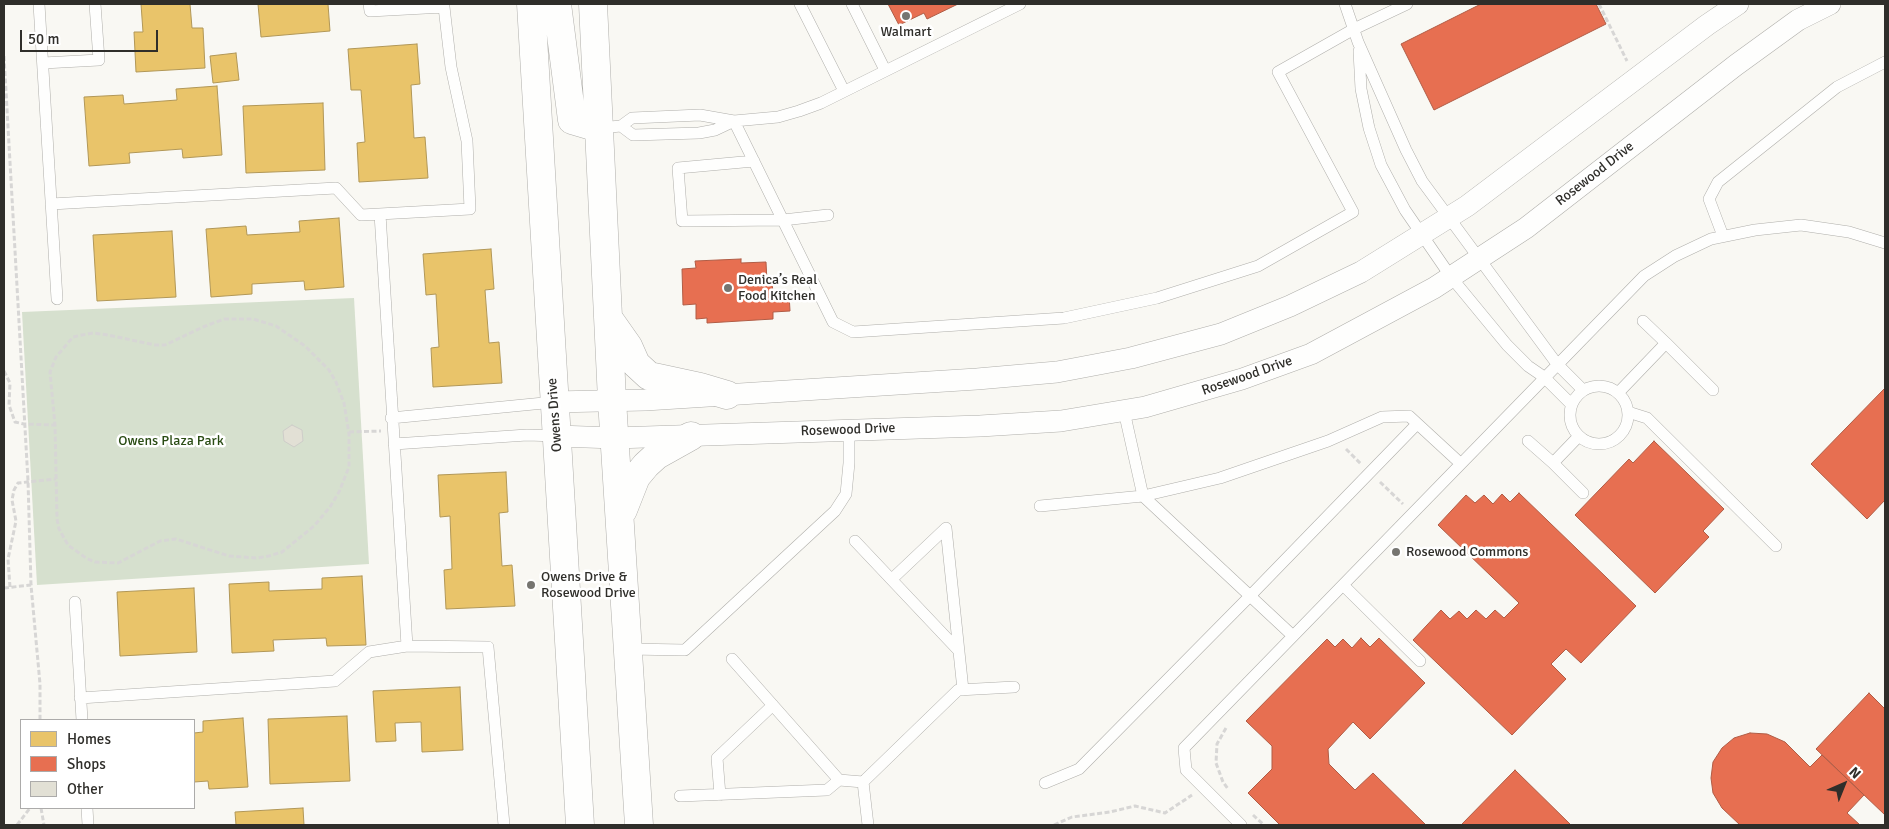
<!DOCTYPE html>
<meta charset="utf-8">
<style>
body{margin:0}
#map{position:relative;width:1889px;height:829px;overflow:hidden;background:#f9f8f3;font-family:Signika,sans-serif}
canvas{display:block}
.frame{position:absolute;inset:0;border:5px solid #2f2e2a;pointer-events:none}
.legend{position:absolute;left:20px;top:719px;width:175px;height:90px;box-sizing:border-box;background:#fff;border:1px solid #acabaa;margin:0;padding:6px 9px;list-style:none;font-size:15px;color:#2f2e2a}
.legend li{display:flex;align-items:center;gap:10px;height:25px}
.legend b{width:25px;border:1px solid #acabaa}
.north{position:absolute;left:1819px;top:759px;width:50px;height:50px;-webkit-text-stroke:4px #fff;paint-order:stroke;rotate:44deg;font-size:14px;font-weight:700;line-height:20px;text-align:center;color:#2f2e2a}
.north::after{content:'';display:block;margin:auto;width:18px;height:22px;background:#2f2e2a;clip-path:polygon(50% 0,100% 100%,50% 72%,0 100%)}
.scale{position:absolute;left:20px;top:30px;width:138px;height:22px;box-sizing:border-box;border:2px solid #2f2e2a;border-top:0;padding-left:6px;font-size:15px;line-height:18px;white-space:nowrap;color:#2f2e2a;-webkit-text-stroke:4px #fff;paint-order:stroke}
</style>
<div id="map">
<canvas width="1889" height="829"></canvas>
<div class="frame"></div>
<ul class="legend">
<li><b style="height:14px;background:#e9c46a"></b>Homes</li>
<li><b style="height:14px;background:#e76f51"></b>Shops</li>
<li><b style="height:14px;background:#e2e0d5"></b>Other</li>
</ul>
<div class="north">N</div>
<div class="scale">50 m</div>
</div>
<script>
const c = document.querySelector('canvas').getContext('2d');
c.lineJoin = 'round';
function fillPath(path, color) { c.fillStyle = color; c.fill(path, 'evenodd'); }
const poly = rows => new Path2D(rows.map(r => 'M' + r).join(''));
function trace(path, color, width, dash) { c.strokeStyle = color; c.lineWidth = width; c.lineCap = dash ? 'butt' : 'round'; c.setLineDash(dash || []); c.stroke(path); }
function label(font, color, halo, rows, align = 'center') {
  c.font = font + ' Signika,sans-serif'; c.lineWidth = 5; c.setLineDash([]); c.textBaseline = 'middle'; c.strokeStyle = halo; c.fillStyle = color; for (const [text, x, y, turn = 0] of rows) {
    c.save(); c.translate(x, y); c.rotate((+turn || 0) * Math.PI / 180); c.textAlign = isNaN(turn) ? turn : align; if (halo) c.strokeText(text, 0, 0); c.fillText(text, 0, 0); c.restore();
  }
}
const green = poly([
 [354,298,369,564,37,585,22,312]
]);
const homes = poly([
 [141,4,190,4,192,28,203,28,205,68,136,72,134,32,143,32,141,4],
 [258,4,328,4,330,31,261,37,258,4],
 [417,44,420,84,411,85,414,138,425,137,428,178,359,182,357,143,365,142,361,90,351,90,348,49,417,44],
 [236,53,239,80,213,83,210,56,236,53],
 [217,86,222,155,183,158,182,149,129,153,130,163,89,166,84,97,123,95,124,104,177,100,176,89,217,86],
 [323,103,325,170,246,173,243,106,323,103],
 [339,218,344,287,305,290,304,281,252,284,252,294,211,297,206,229,246,226,247,235,300,232,299,221,339,218],
 [172,231,176,297,97,301,93,235,172,231],
 [491,249,494,289,485,290,489,343,499,342,502,383,433,387,431,348,439,347,436,294,426,295,423,254,491,249],
 [506,472,508,512,499,513,502,566,512,565,515,606,446,609,444,570,452,569,450,516,440,517,438,475,506,472],
 [362,576,366,645,327,646,326,638,273,640,274,651,232,653,229,584,269,582,269,591,322,589,322,578,362,576],
 [194,588,197,652,120,656,117,592,194,588],
 [460,687,463,750,422,752,421,722,395,723,396,741,376,742,373,691,460,687],
 [347,716,350,781,270,784,268,719,347,716],
 [243,718,248,787,209,789,208,781,194,782,194,733,203,732,203,721,243,718],
 [303,808,304,825,236,825,235,812,303,808]
]);
const shops = poly([
 [888,4,958,4,927,19,924,13,899,25,888,4],
 [1481,4,1596,4,1606,24,1434,110,1401,44,1481,4],
 [741,259,741,263,766,262,767,282,772,281,773,294,789,294,790,311,773,312,773,319,707,323,707,318,696,319,696,304,683,305,682,269,696,268,695,261,741,259],
 [1885,388,1885,500,1867,519,1811,464,1885,388],
 [1654,441,1724,509,1703,531,1709,537,1655,593,1575,515,1629,459,1633,463,1654,441],
 [1519,493,1636,606,1581,663,1566,649,1551,664,1566,679,1512,735,1413,640,1441,610,1450,619,1459,611,1467,619,1476,610,1486,619,1495,610,1504,618,1519,603,1438,525,1466,495,1475,503,1484,495,1493,504,1502,494,1510,502,1519,493],
 [1361,638,1370,647,1379,638,1425,683,1370,739,1353,722,1328,749,1329,764,1355,790,1373,773,1426,825,1280,825,1248,793,1272,769,1272,746,1246,721,1327,639,1335,647,1343,639,1352,648,1361,638],
 [1869,693,1885,709,1885,815,1816,749,1869,693],
 [1750,733,1767,734,1785,742,1810,767,1822,755,1864,795,1847,813,1860,825,1740,825,1722,808,1713,793,1711,778,1713,762,1722,748,1734,738,1750,733],
 [1515,770,1570,824,1569,825,1461,825,1515,770]
]);
const building = poly([
 [292,425,302,430,303,441,294,447,284,441,283,431,292,425]
]);
const path = poly([
 [1599,4,1627,61],
 [4,56,28,481,31,585,40,684,40,720],
 [224,319,253,319,276,326,305,346,329,370,336,382,344,403,349,434,349,467,339,492,330,507,314,526,282,552,269,556,257,558,229,556,176,539,160,541,118,563,95,562,86,558,68,545,59,529,57,519,55,425,50,372,56,357,73,337,82,335,93,333,108,335,155,345,165,345,203,327,224,319],
 [4,371,10,383,9,405,15,422,24,424,55,425],
 [349,432,381,431],
 [1346,449,1361,464],
 [1380,482,1403,504],
 [10,587,8,559,16,521,12,500,14,490,18,483,56,479],
 [4,588,31,585],
 [1226,728,1217,744,1216,763,1223,782,1228,789],
 [41,808,44,825],
 [1253,815,1264,825],
 [17,825,30,808],
 [1054,825,1072,817,1110,812,1135,806,1165,813,1192,795]
]);
const lane = poly([
 [39,4,57,299],
 [800,4,844,91],
 [852,4,885,70],
 [1345,4,1358,42,1406,150,1422,181,1557,364,1583,390],
 [1359,51,1361,89,1369,128,1381,165,1405,210,1451,277,1507,345,1528,366,1544,377,1572,405],
 [43,63,99,60,95,4],
 [734,121,833,322,853,332,1064,318,1157,298,1258,266,1353,212,1278,72,1354,29,1407,4],
 [621,126,633,135,699,133,715,130,734,121],
 [599,128,621,126,632,118,700,115,734,121,778,117,799,111,821,103,1020,4],
 [754,161,678,168,682,221,783,220,828,215],
 [51,204,336,188,361,215,470,209,467,141,451,67,444,7,370,11,369,4],
 [380,214,407,646],
 [1723,236,1709,199,1718,182,1837,87,1885,62],
 [1643,321,1666,343],
 '1570 415a29 29 0 1 1 58 0a29 29 0 1 1-58 0Z',
 [1618,393,1666,343,1713,390],
 [1124,411,1143,496,1293,636],
 [1628,412,1647,418,1776,546],
 [391,418,554,402],
 [1579,436,1553,463,1583,493],
 [1528,441,1553,463],
 [394,444,527,435,557,436],
 [1040,506,1143,496,1220,478,1328,441,1382,417,1409,416,1460,463],
 [855,541,959,651],
 [892,579,946,528,963,690],
 [1343,585,1420,661],
 [75,602,82,720],
 [628,649,685,650,835,511,846,494,849,463,849,430],
 [732,659,839,780,863,782],
 [80,698,335,681,369,652,407,646,488,647,504,825],
 [1045,783,1079,769,1250,596,1417,424],
 [720,795,717,758,773,705],
 [680,796,827,790,839,780],
 [87,808,88,825],
 [868,825,863,782,958,690,1014,687],
 [1241,825,1186,770,1184,748,1644,276,1675,256,1711,239,1755,230,1801,225,1849,232,1885,243]
]);
const street = poly([
 [554,402,645,400,977,379,1057,372,1131,358,1221,334,1290,306,1361,272,1467,206,1707,25,1738,4],
 [557,436,615,438,980,426,1061,421,1145,407,1242,379,1311,354,1434,288,1526,228,1736,65,1798,20,1830,4]
]);
const secondary = poly([
 [531,4,580,825],
 [557,4,572,120,599,128],
 [593,4,612,400,639,825],
 [609,319,628,346,636,364,649,376,700,387,727,395],
 [623,510,636,477,646,465,657,455,691,436]
]);
const markers = [
 [906,16,5,"#767570"],
 [728,288,5,"#767570"],
 [1396,552,5,"#767570"],
 [531,585,5,"#767570"]
];
const poiNames = [
 ["Walmart",906,32,"center"],
 ["Denica’s Real",738,280],
 ["Food Kitchen",738,296],
 ["Rosewood Commons",1406,552],
 ["Owens Drive &",541,577],
 ["Rosewood Drive",541,593]
];
const streetNames = [
 ["Rosewood Drive",1595,174,-38],
 ["Rosewood Drive",1247,376,-19],
 ["Owens Drive",555,415,-94],
 ["Rosewood Drive",848,430,-2]
];
const parkNames = [
 ["Owens Plaza Park",171,441]
];
fillPath(green, '#d6e0ce');
fillPath(homes, '#e9c46a');
trace(homes, '#b19757', 1);
fillPath(shops, '#e76f51');
trace(shops, '#b05c45', 1);
fillPath(building, '#e2e0d5');
trace(building, '#cecdc9', 1);
trace(lane, '#afaeaa', 12);
trace(street, '#afaeaa', 22);
trace(secondary, '#afaeaa', 29);
trace(path, '#d7d6d5', 3, [5, 2.5]);
trace(lane, '#fefefd', 11);
trace(street, '#fefefd', 21);
trace(secondary, '#fefefd', 28);
for (const [x, y, r, color] of markers) { const dot = new Path2D(); dot.arc(x, y, r, 0, 2 * Math.PI); c.fillStyle = color; c.fill(dot); trace(dot, '#fff', 2); }
label('14px', '#2f2e2a', '#fff', poiNames, 'left');
label('14px', '#2f2e2a', '#fff', streetNames);
label('14px', '#2a4c14', '#fff', parkNames);
</script>
